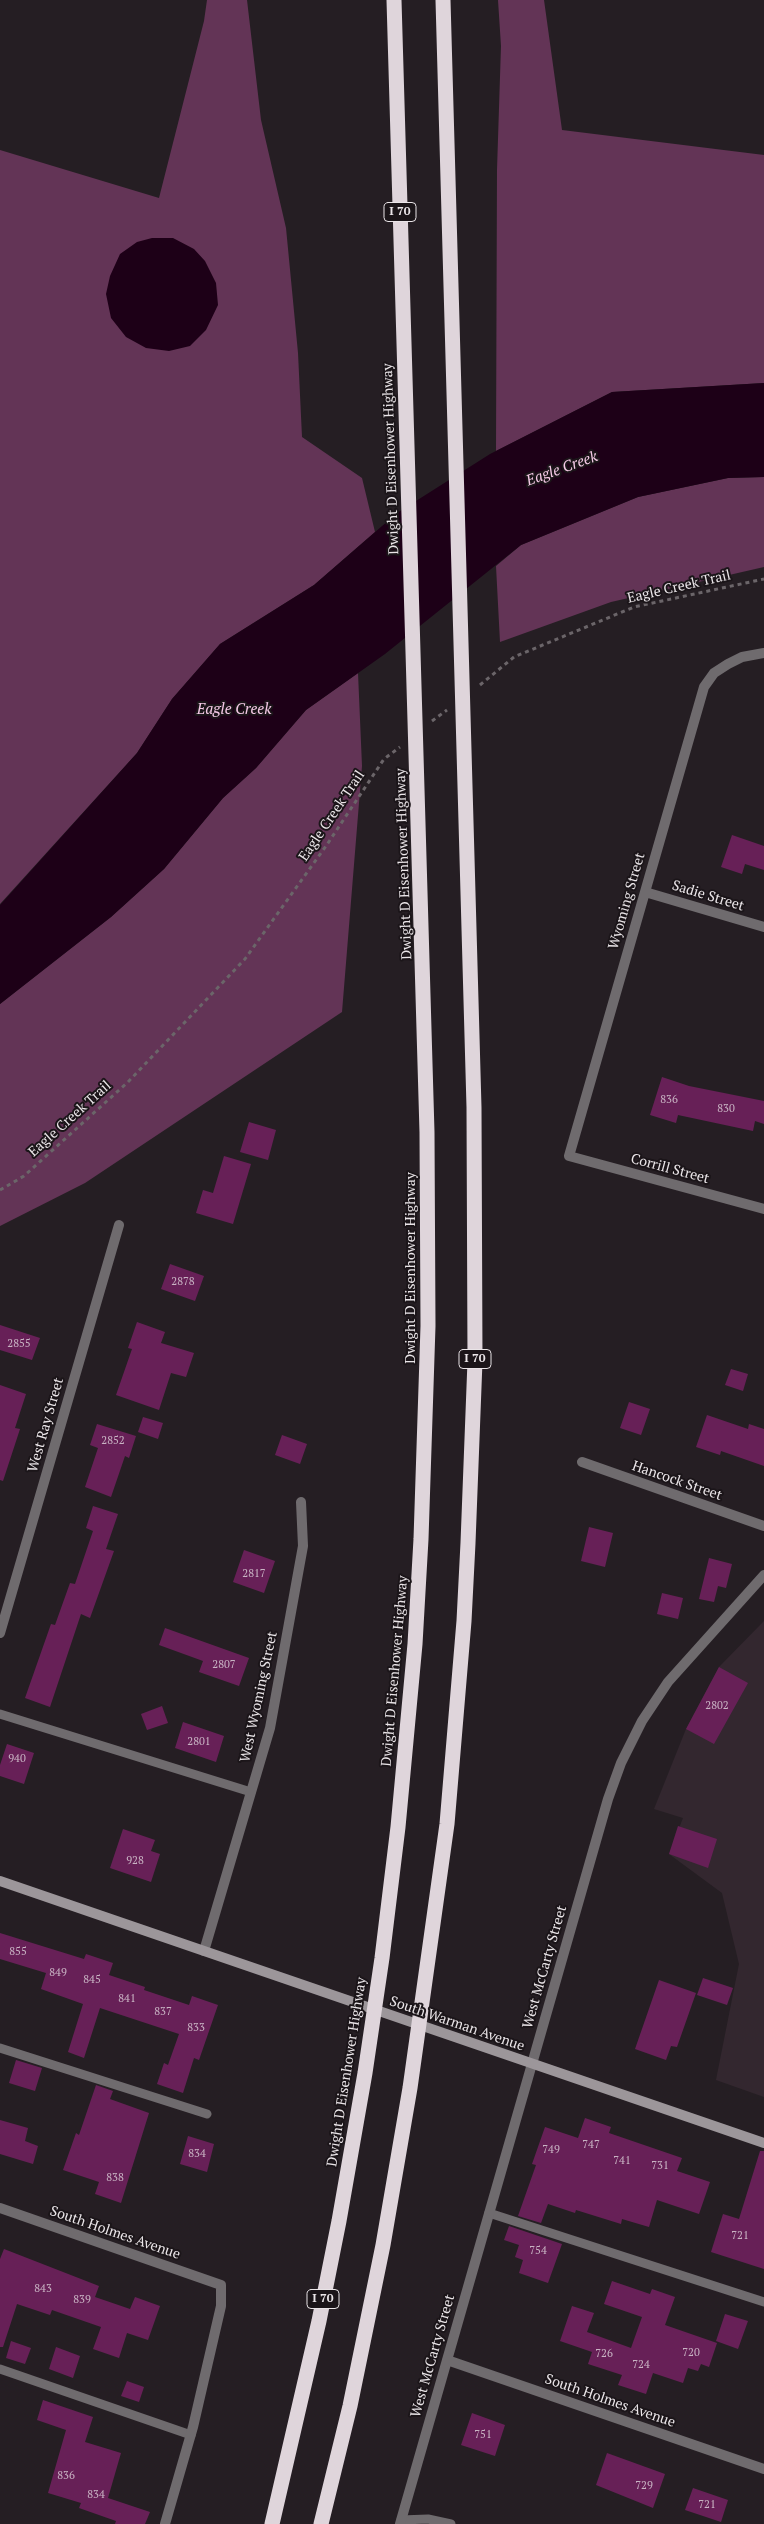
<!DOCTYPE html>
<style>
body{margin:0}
canvas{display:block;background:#251e23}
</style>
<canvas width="764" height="2524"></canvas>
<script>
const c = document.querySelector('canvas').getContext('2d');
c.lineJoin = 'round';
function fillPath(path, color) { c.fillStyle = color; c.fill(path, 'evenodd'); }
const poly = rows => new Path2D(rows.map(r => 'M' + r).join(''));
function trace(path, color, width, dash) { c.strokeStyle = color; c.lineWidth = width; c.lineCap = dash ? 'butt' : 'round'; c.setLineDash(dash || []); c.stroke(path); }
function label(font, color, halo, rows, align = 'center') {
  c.font = font + ' "PT Serif",serif'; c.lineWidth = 4; c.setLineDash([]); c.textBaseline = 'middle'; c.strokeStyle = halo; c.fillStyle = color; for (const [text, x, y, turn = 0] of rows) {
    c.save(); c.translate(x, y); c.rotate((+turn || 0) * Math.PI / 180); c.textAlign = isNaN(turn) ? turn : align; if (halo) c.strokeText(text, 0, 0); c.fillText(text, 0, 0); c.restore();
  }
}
const built = poly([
 [764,1621,764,2097,716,2080,739,1964,722,1893,669,1854,683,1818,654,1809,686,1729,719,1667]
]);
const green = poly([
 [207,0,247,0,261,120,286,228,298,353,302,437,362,478,375,532,314,585,220,644,172,699,137,753,0,904,0,150,159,198,204,21],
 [498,0,544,0,562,130,764,155,764,383,612,392,496,451,497,170,501,46],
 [764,477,764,567,611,602,500,642,496,566,521,545,638,497,728,478],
 [358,673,362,766,342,1012,85,1183,0,1226,0,1004,111,917,164,869,223,798,256,768,306,710]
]);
const water = poly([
 [152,238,173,238,194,249,205,261,216,283,218,305,206,330,190,346,169,351,146,348,126,337,111,318,106,294,110,276,120,254,137,242],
 [764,383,764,477,728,478,638,497,521,545,385,654,306,710,256,768,223,798,164,869,111,917,0,1004,0,905,137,753,172,699,220,644,314,585,397,513,490,454,612,392]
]);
const building = poly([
 [732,835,764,846,764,870,745,864,742,874,721,867],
 [662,1077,689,1086,764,1101,764,1124,755,1121,753,1131,678,1115,676,1123,650,1115],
 [249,1122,276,1130,268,1160,240,1152],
 [224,1156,251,1164,233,1224,196,1213,203,1190,213,1193],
 [170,1264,204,1276,195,1301,161,1289],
 [137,1322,165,1332,161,1343,194,1353,186,1377,171,1373,159,1410,116,1395,132,1349,128,1348],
 [0,1325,40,1338,32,1360,0,1350],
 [731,1369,748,1374,743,1391,725,1385],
 [0,1385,26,1394,15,1428,20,1429,3,1481,0,1480],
 [629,1402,650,1409,641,1435,620,1428],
 [707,1415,748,1429,749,1424,764,1429,764,1466,721,1451,720,1455,696,1447],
 [143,1417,163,1423,158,1439,138,1432],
 [97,1424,136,1436,129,1458,125,1456,111,1497,85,1487,98,1448,90,1445],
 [282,1435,307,1444,300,1464,275,1455],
 [93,1506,118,1514,106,1549,114,1551,90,1618,81,1614,50,1707,25,1698,51,1624,55,1625,70,1583,75,1584,93,1531,86,1528],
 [589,1527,613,1533,605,1567,581,1561],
 [244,1550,275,1561,264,1593,233,1582],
 [709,1558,732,1564,726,1588,718,1586,714,1602,699,1599],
 [662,1593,683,1598,678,1619,657,1614],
 [165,1628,249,1658,239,1686,199,1672,203,1661,159,1645],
 [719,1667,748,1683,714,1744,686,1729],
 [162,1706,168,1723,147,1730,141,1714],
 [183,1722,224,1736,216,1762,175,1748],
 [7,1744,34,1753,24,1784,0,1776,0,1765],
 [678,1826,717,1839,708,1868,669,1854],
 [123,1829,155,1840,151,1851,160,1854,151,1882,110,1868],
 [0,1933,84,1959,86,1954,113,1963,109,1975,145,1987,144,1990,189,2005,192,1996,218,2005,199,2060,194,2058,183,2093,157,2084,164,2063,168,2065,179,2034,100,2008,84,2058,68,2052,83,2004,41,1989,46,1973,0,1959],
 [703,1978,733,1988,727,2005,697,1995],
 [659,1980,696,1993,677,2047,671,2046,666,2060,635,2049],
 [16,2060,42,2068,35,2091,9,2083],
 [96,2085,113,2091,110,2099,149,2113,121,2203,95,2194,99,2182,63,2170,76,2133,79,2135],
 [585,2118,611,2127,609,2133,682,2158,677,2171,710,2182,699,2214,657,2200,649,2227,622,2219,621,2224,576,2210,575,2213,548,2204,541,2223,518,2216,536,2165,532,2164,545,2127,578,2138],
 [0,2120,28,2128,25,2141,38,2146,33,2164,0,2154],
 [188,2136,214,2144,207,2172,180,2164],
 [760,2151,764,2151,764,2269,711,2252,723,2214,739,2219],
 [509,2226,562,2244,548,2283,519,2273,523,2260,515,2257,519,2245,504,2240],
 [4,2249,99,2286,95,2297,130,2309,135,2297,160,2306,148,2340,127,2333,119,2358,93,2349,101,2327,52,2310,50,2315,17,2304,3,2347,0,2347,0,2259],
 [612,2281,650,2294,652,2289,675,2297,665,2325,717,2343,709,2367,701,2364,698,2371,688,2368,683,2383,653,2373,646,2394,618,2385,622,2375,588,2364,592,2352,560,2341,572,2306,594,2313,587,2332,631,2348,642,2317,604,2304],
 [725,2314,748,2321,738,2349,716,2341],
 [11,2341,31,2348,25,2364,6,2358],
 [56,2347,80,2356,73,2378,49,2369],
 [127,2381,144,2387,139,2402,121,2396],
 [43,2400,93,2417,85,2442,121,2453,108,2498,150,2512,145,2524,115,2524,116,2521,79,2508,81,2503,48,2493,66,2430,37,2420],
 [472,2413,505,2425,495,2456,461,2445],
 [607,2453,665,2474,653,2508,596,2485],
 [693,2488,728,2500,721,2522,685,2510]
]);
const path = poly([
 [480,685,514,657,634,607,764,579],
 [432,721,447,710],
 [0,1190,24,1176,128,1082,245,959,326,846,384,759,400,747]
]);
const service = poly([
 [0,1714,251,1792],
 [0,2048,207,2114],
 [489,2213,764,2302],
 [0,2369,191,2435],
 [401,2520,428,2519,451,2524]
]);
const minor = poly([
 [764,653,742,657,728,664,714,673,704,687,569,1156,764,1209],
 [645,892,764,927],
 [582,1462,764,1526],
 [0,1633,119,1225],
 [204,1951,270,1728,303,1546,301,1502],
 [0,2208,221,2285,221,2306,193,2427,165,2524],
 [447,2360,764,2469],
 [400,2524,608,1799,621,1763,642,1721,668,1682,764,1575]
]);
const secondary = poly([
 [0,1881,764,2143]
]);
const motorway = poly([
 [272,2524,319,2321,339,2221,365,2073,382,1958,398,1827,415,1644,421,1539,428,1326,427,1132,394,0],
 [321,2524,350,2406,383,2245,410,2088,447,1824,464,1621,468,1543,475,1361,474,1107,443,0]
]);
const numberNames = [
 ["836",669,1100],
 ["830",726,1109],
 ["2878",183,1282],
 ["2855",19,1344],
 ["2852",113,1441],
 ["2817",254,1574],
 ["2807",224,1665],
 ["2802",717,1706],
 ["2801",199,1742],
 ["940",17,1759],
 ["928",135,1861],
 ["855",18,1952],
 ["849",58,1973],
 ["845",92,1980],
 ["841",127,1999],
 ["837",163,2012],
 ["833",196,2028],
 ["747",591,2145],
 ["749",551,2150],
 ["834",197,2154],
 ["741",622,2161],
 ["731",660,2166],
 ["838",115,2178],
 ["721",740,2236],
 ["754",538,2251],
 ["843",43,2289],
 ["839",82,2300],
 ["720",691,2353],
 ["726",604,2354],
 ["724",641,2365],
 ["751",483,2435],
 ["836",66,2476],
 ["729",644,2486],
 ["834",96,2495],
 ["721",707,2505]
];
const shields = [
 [400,212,32],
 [475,1359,32],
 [323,2299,32]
];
const shieldNames = [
 ["I 70",400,212],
 ["I 70",475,1359],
 ["I 70",323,2299]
];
const streetNames = [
 ["Dwight D Eisenhower Highway",391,459,-92],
 ["Eagle Creek Trail",679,587,-13],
 ["Eagle Creek Trail",332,816,-56],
 ["Dwight D Eisenhower Highway",404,864,-92],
 ["Sadie Street",708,896,17],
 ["Wyoming Street",627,901,-74],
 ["Eagle Creek Trail",70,1119,-42],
 ["Corrill Street",670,1169,15],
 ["Dwight D Eisenhower Highway",411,1268,-90],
 ["West Ray Street",46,1425,-74],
 ["Hancock Street",677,1481,19],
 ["Dwight D Eisenhower Highway",395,1671,-85],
 ["West Wyoming Street",259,1697,-78],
 ["West McCarty Street",545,1967,-74],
 ["South Warman Avenue",457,2024,19],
 ["Dwight D Eisenhower Highway",347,2072,-81],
 ["South Holmes Avenue",115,2233,19],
 ["West McCarty Street",433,2356,-74],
 ["South Holmes Avenue",610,2401,19]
];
const waterNames = [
 ["Eagle Creek",562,469,-20],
 ["Eagle Creek",234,710]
];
fillPath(built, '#33272f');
fillPath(green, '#633456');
fillPath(water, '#1d0017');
fillPath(building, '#672057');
trace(path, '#6b6569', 3, [4, 4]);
trace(service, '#6f6b6e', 9);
trace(minor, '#6f6b6e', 10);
trace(secondary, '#9c969a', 10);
trace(motorway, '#dfd5db', 15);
label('11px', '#c9b4c4', null, numberNames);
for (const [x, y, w] of shields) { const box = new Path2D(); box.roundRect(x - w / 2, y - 9.5, w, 19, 4); c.fillStyle = '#1b1519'; c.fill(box); trace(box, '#eae5e8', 1); }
label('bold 12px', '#eae5e8', null, shieldNames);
label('14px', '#eae5e8', '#1b1519', streetNames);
label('italic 15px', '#f4c9e6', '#1b1519', waterNames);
</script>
